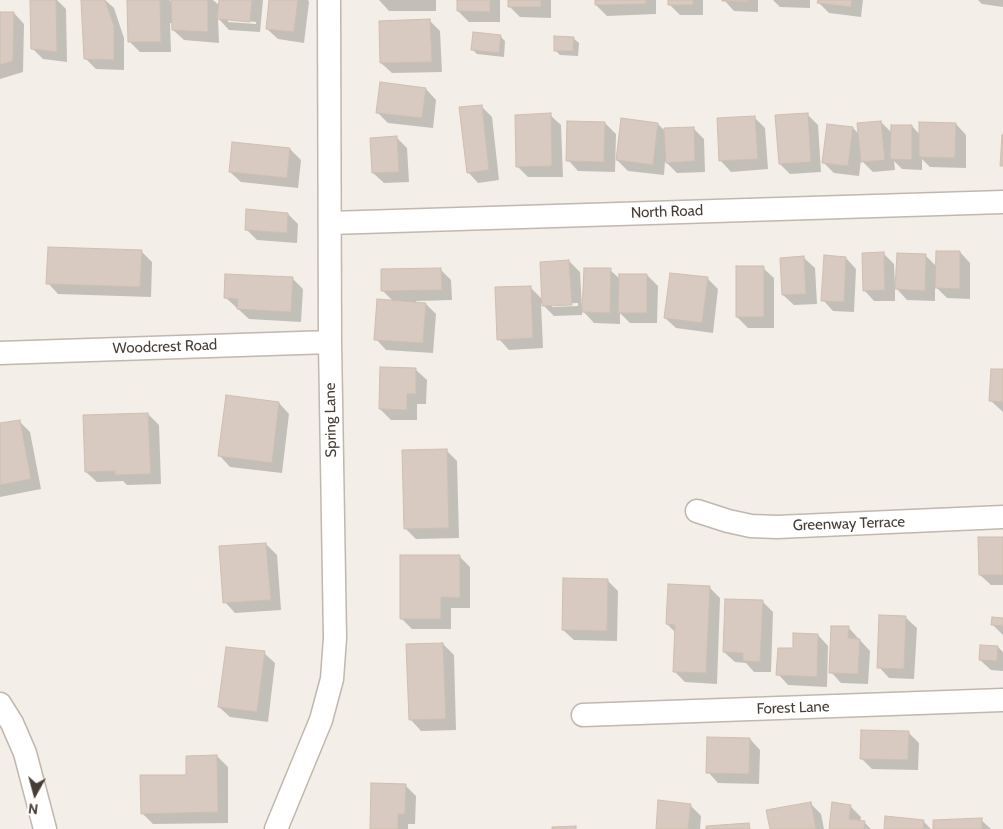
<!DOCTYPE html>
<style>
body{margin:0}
#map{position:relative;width:1003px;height:829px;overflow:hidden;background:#f3eee7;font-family:Cabin,sans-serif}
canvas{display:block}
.north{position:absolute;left:10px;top:769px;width:50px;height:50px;-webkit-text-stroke:4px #fff;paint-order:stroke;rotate:187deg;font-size:14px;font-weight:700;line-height:20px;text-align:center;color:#463d36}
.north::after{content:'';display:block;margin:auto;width:18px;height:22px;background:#463d36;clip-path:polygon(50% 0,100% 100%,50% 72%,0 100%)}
</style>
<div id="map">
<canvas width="1003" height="829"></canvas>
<div class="north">N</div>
</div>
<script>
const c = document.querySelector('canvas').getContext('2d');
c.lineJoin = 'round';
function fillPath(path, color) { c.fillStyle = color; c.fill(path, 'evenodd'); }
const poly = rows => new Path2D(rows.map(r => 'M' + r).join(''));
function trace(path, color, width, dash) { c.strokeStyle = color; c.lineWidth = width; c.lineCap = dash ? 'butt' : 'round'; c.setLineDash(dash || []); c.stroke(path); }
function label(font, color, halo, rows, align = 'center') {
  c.font = font + ' Cabin,sans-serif'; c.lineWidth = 4; c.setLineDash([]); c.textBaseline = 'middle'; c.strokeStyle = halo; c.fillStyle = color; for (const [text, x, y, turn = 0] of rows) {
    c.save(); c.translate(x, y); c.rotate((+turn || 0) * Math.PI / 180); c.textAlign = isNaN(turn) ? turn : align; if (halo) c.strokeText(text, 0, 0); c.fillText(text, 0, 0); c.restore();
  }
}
const shadow = poly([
 [35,0,57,0,66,9,67,62,43,59,32,48],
 [82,0,105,0,114,8,124,38,124,70,96,69,85,58],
 [128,0,169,0,172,2,172,0,213,0,220,6,220,0,263,0,260,32,229,30,218,18,219,43,184,40,173,30,173,23,170,23,171,52,140,52,129,41],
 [228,19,256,22,256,24,228,22],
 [270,0,308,0,309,2,304,43,278,39,267,29],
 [379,0,436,0,436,11,389,11],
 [459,0,500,0,500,22,469,22,458,11],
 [509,0,551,0,551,18,520,17,509,6],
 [596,0,656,0,656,14,607,16,596,5],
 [670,0,703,0,703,15,680,15,670,5],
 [724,0,758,0,758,12,734,11],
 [773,0,810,0,810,8,780,7],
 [819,0,863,0,861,17,829,13,819,3],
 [978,0,1003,0,1003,7,982,4],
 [0,13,14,13,24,24,23,72,0,79],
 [429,20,440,31,442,72,392,73,381,63],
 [500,36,505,41,504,57,477,54,472,49],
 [573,38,579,43,578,56,560,55,555,50],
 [426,89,436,100,433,128,388,123,377,112],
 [481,106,492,117,499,180,478,183,468,172],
 [807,114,818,125,821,172,790,174,780,164],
 [550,115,561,125,563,177,528,177,518,167],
 [754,117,765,128,768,169,731,172,721,161],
 [622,120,658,124,665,131,694,129,704,139,705,172,677,173,665,161,664,175,628,171,617,160],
 [881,122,892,133,912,126,920,135,956,124,966,135,966,168,930,167,922,159,922,170,902,169,894,161,895,170,873,172,861,160,859,176,834,173,823,162,853,128,860,135],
 [605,123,616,134,615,172,578,171,568,160],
 [396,137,407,148,409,182,384,183,373,173],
 [290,149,301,160,298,188,241,182,230,172],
 [288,214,298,224,297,243,257,240,246,229],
 [142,252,152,262,151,297,58,294,48,283],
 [960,252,970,263,970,299,947,298,935,286,935,301,907,300,895,287,895,301,874,301,864,290,884,254,894,264,895,286,897,286,925,255,937,267],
 [804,258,815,268,817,304,794,305,783,295],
 [846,258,856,269,854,312,833,311,823,300],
 [569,261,580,272,582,309,584,309,610,270,620,279,647,275,658,286,657,323,630,323,620,313,620,324,594,323,582,310,582,315,554,316,541,303,543,348,509,350,499,339,530,287,543,300],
 [578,303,578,306,552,307,552,304],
 [763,268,774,278,774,328,748,328,737,317],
 [440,269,451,280,452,300,416,301,416,303,426,304,436,314,433,353,386,350,376,339,393,301,383,291],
 [292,278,303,289,301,322,249,319,225,297],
 [707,278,718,289,713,333,676,328,665,318],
 [416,370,427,380,426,404,417,404,417,420,391,420,380,409],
 [1003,371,1003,412,991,401],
 [279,403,289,414,282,473,230,467,220,456],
 [148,414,159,425,161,484,127,485,123,481,97,482,86,472],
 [19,421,30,432,41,489,0,497,0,425],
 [446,450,457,461,459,538,416,539,406,529],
 [1003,538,1003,585,991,585,980,575],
 [266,544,277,555,281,610,235,613,225,602],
 [460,557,470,567,470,608,451,608,451,629,412,629,401,618],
 [607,580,618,591,617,641,574,640,563,630],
 [709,587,720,598,717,684,685,682,675,672,676,633,667,624],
 [762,601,773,612,771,672,754,672,746,663,735,662,724,652],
 [881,617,906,618,917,628,914,679,889,678,879,667],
 [1003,620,1003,635,993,625],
 [848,627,870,651,868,684,841,683,831,672],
 [818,635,828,646,827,687,788,685,778,674,794,650],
 [443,644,454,655,456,730,421,731,411,720],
 [998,647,1003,652,1003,671,991,670,980,660],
 [264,653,275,663,268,722,230,717,219,707],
 [909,733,919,743,918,770,872,769,861,758],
 [750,739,760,750,759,784,718,783,708,772],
 [217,756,228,767,228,823,153,824,142,813,187,776],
 [405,785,416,796,415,824,408,824,408,829,371,829],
 [810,803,821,814,824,829,771,829],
 [690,805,701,816,700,829,657,829],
 [850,806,861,817,860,822,864,822,871,829,830,829],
 [981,820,991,829,934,829],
 [924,822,931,829,885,829]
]);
const building = poly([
 [30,0,56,0,57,52,31,49,30,0],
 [81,0,105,0,114,26,114,60,84,59,81,0],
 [127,0,160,0,161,42,128,42,127,0],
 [171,0,208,0,208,32,172,30,171,0],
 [219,0,252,0,250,22,217,19,219,0],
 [269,0,298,0,294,32,266,29,269,0],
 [457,0,490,0,490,12,457,11,457,0],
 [508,0,541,0,541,7,508,7,508,0],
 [595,0,646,0,646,4,595,5,595,0],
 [668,0,693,0,693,5,668,5,668,0],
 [722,0,748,0,748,2,722,1,722,0],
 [818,0,852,0,851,7,817,3,818,0],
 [0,12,14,12,13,61,0,65,0,12],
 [430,19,432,62,380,63,379,21,430,19],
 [473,32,501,35,499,53,471,50,473,32],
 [554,36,574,37,573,51,554,51,554,36],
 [380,82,426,88,422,118,376,113,380,82],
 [482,105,489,170,467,173,459,107,482,105],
 [551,113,552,166,516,167,515,115,551,113],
 [808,113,811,162,779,164,775,115,808,113],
 [755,116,758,159,719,161,717,118,755,116],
 [621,118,658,123,653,165,616,160,621,118],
 [567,121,605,122,604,162,566,161,567,121],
 [881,121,885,160,861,162,857,123,881,121],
 [919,122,956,123,955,158,919,157,919,122],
 [827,124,853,127,848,166,822,163,827,124],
 [891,125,912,125,912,160,890,159,891,125],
 [694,127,695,161,666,163,664,128,694,127],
 [1002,135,1003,135,1003,166,1000,166,1002,135],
 [397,136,399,172,372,173,370,138,397,136],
 [232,142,290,148,287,178,229,172,232,142],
 [246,209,288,213,287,233,245,230,246,209],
 [48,247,142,250,140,287,46,284,48,247],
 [936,251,960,251,960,289,935,288,936,251],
 [884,252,885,290,863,291,862,253,884,252],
 [897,253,926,254,925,291,895,289,897,253],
 [824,255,846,257,844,302,821,301,824,255],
 [804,256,806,294,782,295,780,258,804,256],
 [569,260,572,305,542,306,540,262,569,260],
 [736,266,764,266,764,317,736,317,736,266],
 [441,268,442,290,381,291,381,269,441,268],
 [584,268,611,268,610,313,582,312,584,268],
 [670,273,708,277,702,323,664,318,670,273],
 [225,274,293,277,291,312,237,309,238,299,224,298,225,274],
 [619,274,647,274,647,313,618,313,619,274],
 [531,286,533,338,497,340,495,287,531,286],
 [377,299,426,303,423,343,374,340,377,299],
 [380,367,416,368,416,394,407,394,407,410,379,409,380,367],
 [991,369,1003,369,1003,402,989,401,991,369],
 [226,395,279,402,272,463,218,456,226,395],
 [148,413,151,474,115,475,115,471,85,472,83,415,148,413],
 [20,420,31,479,0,485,0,423,20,420],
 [447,449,449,528,404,529,402,450,447,449],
 [978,537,1003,537,1003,575,979,575,978,537],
 [266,543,271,600,223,603,219,546,266,543],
 [400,555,460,555,460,598,441,597,441,619,400,619,400,555],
 [563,578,608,579,607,631,562,630,563,578],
 [668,584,710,586,706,673,673,672,675,625,666,624,668,584],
 [725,599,763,600,760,662,743,661,743,653,723,652,725,599],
 [879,615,906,616,904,669,877,668,879,615],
 [992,617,1003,618,1003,626,991,625,992,617],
 [831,626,849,626,848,638,860,639,858,674,829,673,831,626],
 [793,633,818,634,817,677,776,675,778,648,793,648,793,633],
 [443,643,446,719,409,720,406,644,443,643],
 [980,645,998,646,997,661,979,660,980,645],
 [226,647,265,651,257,712,218,707,226,647],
 [861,730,909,731,908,760,860,759,861,730],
 [707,737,750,738,749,774,706,773,707,737],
 [217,755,218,812,141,814,140,775,186,775,186,756,217,755],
 [371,783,406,784,405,814,398,814,398,829,370,829,371,783],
 [658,800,691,804,688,829,656,829,658,800],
 [811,802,816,829,770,829,766,810,811,802],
 [832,802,851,805,849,819,865,821,864,829,829,829,832,802],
 [885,816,924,820,923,829,884,829,885,816],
 [982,818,982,829,933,829,933,820,982,818],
 [749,823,750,829,706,829,706,826,749,823],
 [576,826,576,829,552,829,552,827,576,826]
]);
const street = poly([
 [330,223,1003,202],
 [0,353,330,342],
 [697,511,728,521,751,526,777,527,1003,517],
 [0,704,12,723,25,753,45,829],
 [583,715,1003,700],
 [276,829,321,720,332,679,335,638,330,342,329,0]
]);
const streetNames = [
 ["North Road",667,212,-2],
 ["Woodcrest Road",165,347,-2],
 ["Spring Lane",331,420,-91],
 ["Greenway Terrace",849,524,-2],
 ["Forest Lane",793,708,-2]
];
fillPath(shadow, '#0003');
fillPath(building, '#d8cac0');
trace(building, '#cfbeb0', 1);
trace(street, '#c1b7ad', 25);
trace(street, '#fff', 22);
label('15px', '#463d36', '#fff', streetNames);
</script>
